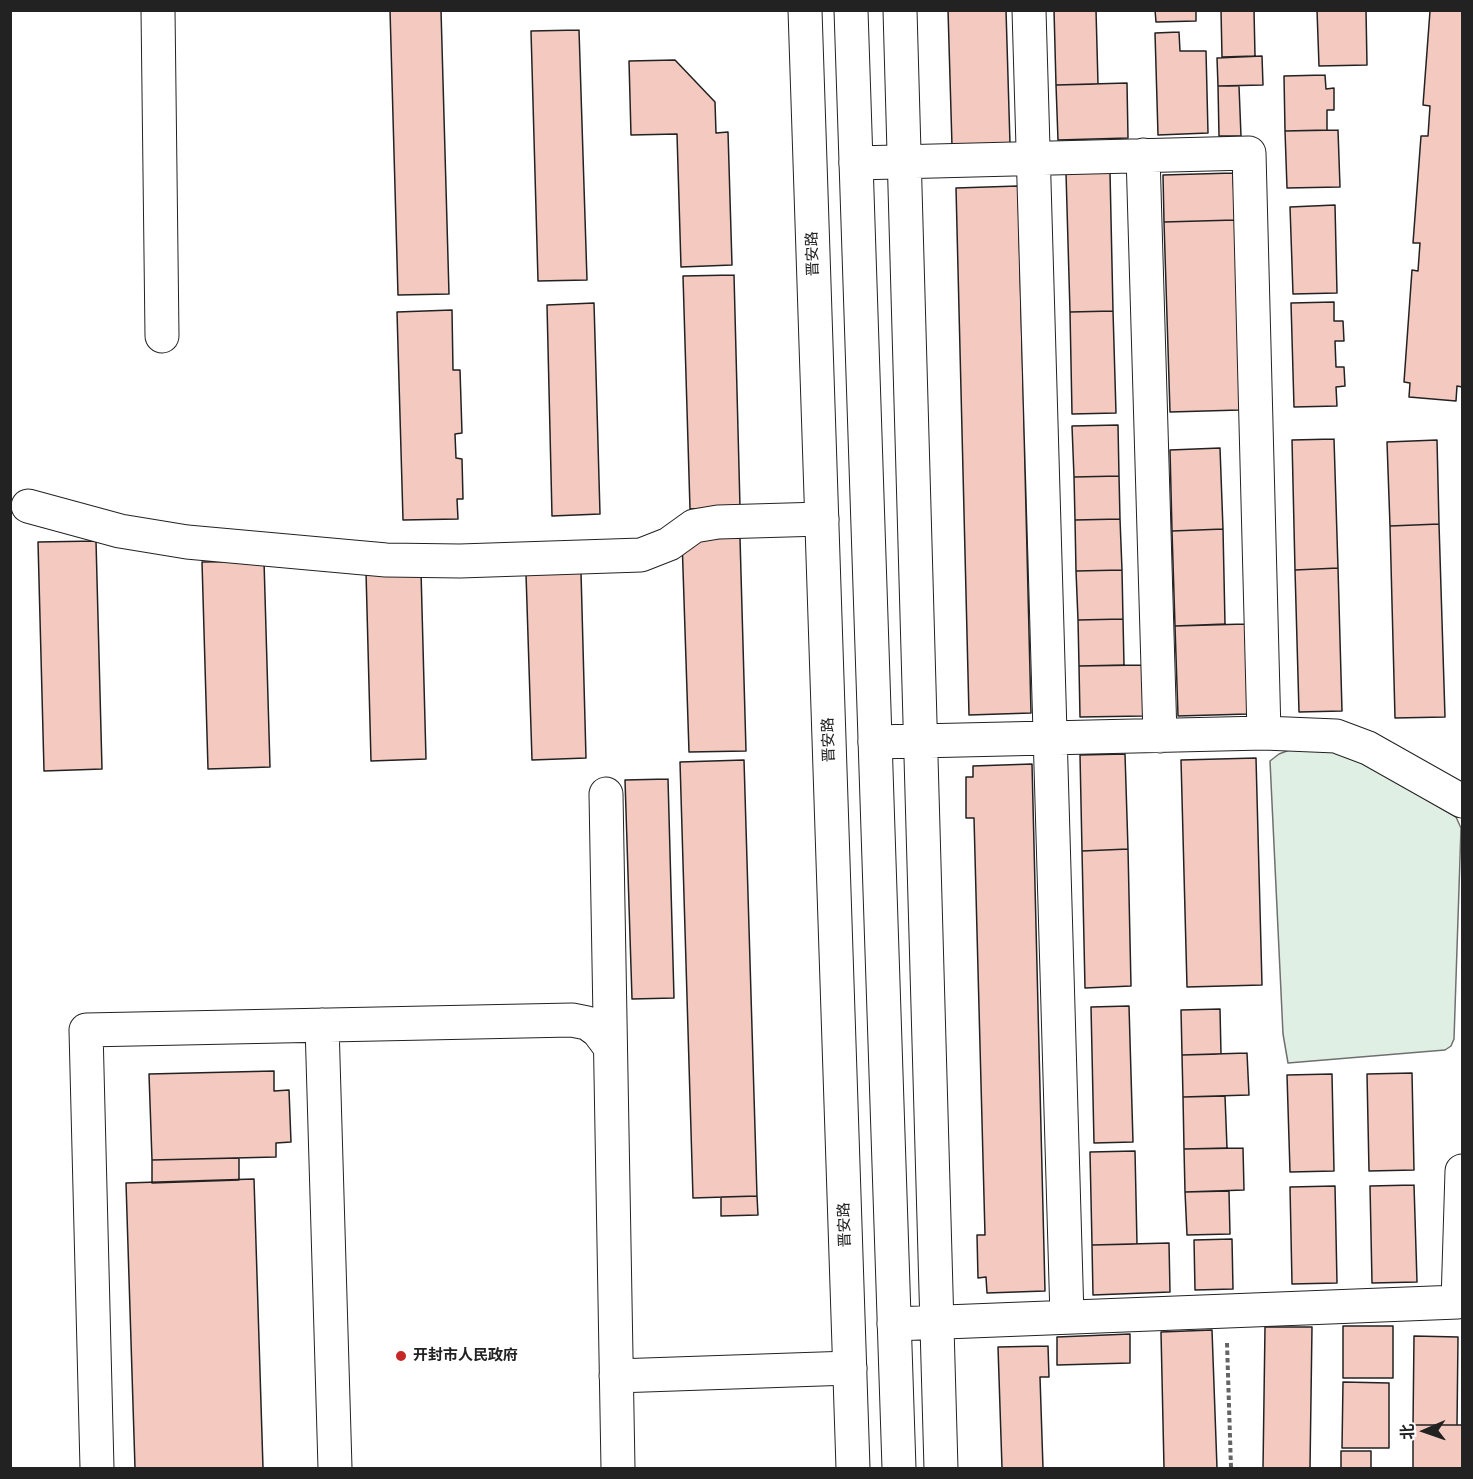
<!DOCTYPE html>
<meta charset="utf-8">
<style>
body{margin:0}
#map{position:relative;width:1473px;height:1479px;overflow:hidden;background:#fff;font-family:"IBM Plex Sans","Noto Sans SC",sans-serif}
canvas{display:block}
.frame{position:absolute;inset:0;border:12px solid #222;pointer-events:none}
.north{position:absolute;left:1395px;top:1401px;width:60px;height:60px;-webkit-text-stroke:4px #fff;paint-order:stroke;rotate:268deg;font-size:16px;font-weight:700;line-height:24px;text-align:center;color:#222}
.north::after{content:'';display:block;margin:auto;width:21px;height:27px;background:#222;clip-path:polygon(50% 0,100% 100%,50% 72%,0 100%)}
</style>
<div id="map">
<canvas width="1473" height="1479"></canvas>
<div class="frame"></div>
<div class="north">北</div>
</div>
<script>
const c = document.querySelector('canvas').getContext('2d');
c.lineJoin = 'round';
function fillPath(path, color) { c.fillStyle = color; c.fill(path, 'evenodd'); }
const poly = rows => new Path2D(rows.map(r => 'M' + r).join(''));
function trace(path, color, width, dash) { c.strokeStyle = color; c.lineWidth = width; c.lineCap = dash ? 'butt' : 'round'; c.setLineDash(dash || []); c.stroke(path); }
function label(font, color, halo, rows, align = 'center') {
  c.font = font + ' "IBM Plex Sans","Noto Sans SC",sans-serif'; c.lineWidth = 4.5; c.setLineDash([]); c.textBaseline = 'middle'; c.strokeStyle = halo; c.fillStyle = color; for (const [text, x, y, turn = 0] of rows) {
    c.save(); c.translate(x, y); c.rotate((+turn || 0) * Math.PI / 180); c.textAlign = isNaN(turn) ? turn : align; if (halo) c.strokeText(text, 0, 0); c.fillText(text, 0, 0); c.restore();
  }
}
const green = poly([
 [1292,749,1331,751,1353,756,1456,817,1461,828,1454,1039,1451,1046,1445,1050,1288,1063,1283,1034,1270,761,1279,754,1292,749]
]);
const building = poly([
 [390,10,441,10,449,294,398,295,390,10],
 [948,10,1006,10,1010,144,952,146,948,10],
 [1054,10,1096,10,1098,84,1056,85,1054,10],
 [1155,10,1196,10,1196,21,1156,22,1155,10],
 [1221,10,1254,10,1255,56,1222,57,1221,10],
 [1317,10,1366,10,1367,65,1319,66,1317,10],
 [1436,10,1462,10,1462,387,1457,386,1456,401,1409,397,1410,383,1404,382,1412,270,1418,271,1420,243,1413,243,1421,136,1428,136,1430,106,1423,105,1430,11,1436,10],
 [579,30,587,280,538,281,531,31,579,30],
 [1179,32,1180,51,1206,51,1208,133,1158,135,1155,33,1179,32],
 [1262,56,1263,85,1218,86,1217,58,1262,56],
 [675,60,715,102,716,133,728,132,732,265,681,267,677,134,631,135,629,61,675,60],
 [1325,75,1326,89,1334,88,1334,110,1327,110,1327,130,1285,131,1284,76,1325,75],
 [1127,83,1128,138,1058,140,1056,85,1127,83],
 [1218,86,1239,86,1241,136,1219,136,1218,86],
 [1338,130,1340,187,1287,188,1285,131,1338,130],
 [1110,172,1113,311,1070,312,1066,173,1110,172],
 [1233,173,1235,220,1164,222,1163,175,1233,173],
 [1018,186,1031,713,969,715,956,188,1018,186],
 [1335,205,1337,293,1293,294,1290,207,1335,205],
 [1235,220,1240,410,1170,412,1164,222,1235,220],
 [734,275,740,507,690,509,683,276,734,275],
 [1334,302,1334,321,1343,321,1344,341,1335,341,1336,367,1344,367,1345,386,1336,387,1337,406,1294,407,1291,303,1334,302],
 [594,303,600,514,552,516,547,305,594,303],
 [452,310,453,370,460,370,462,433,455,434,456,458,462,459,463,499,457,499,458,519,403,520,397,312,452,310],
 [1113,311,1116,413,1072,414,1070,312,1113,311],
 [1118,425,1119,476,1074,477,1072,426,1118,425],
 [1334,439,1338,568,1295,570,1292,440,1334,439],
 [1437,440,1439,524,1390,526,1387,442,1437,440],
 [1220,448,1223,529,1172,531,1170,450,1220,448],
 [1119,476,1120,519,1075,520,1074,477,1119,476],
 [1120,519,1122,570,1076,571,1075,520,1120,519],
 [1439,524,1445,717,1395,718,1390,526,1439,524],
 [1223,529,1225,624,1175,626,1172,531,1223,529],
 [740,538,746,751,689,752,682,539,740,538],
 [96,541,102,769,44,771,38,542,96,541],
 [264,561,270,767,208,769,202,562,264,561],
 [1338,568,1342,711,1299,712,1295,570,1338,568],
 [1122,570,1123,619,1078,620,1076,571,1122,570],
 [421,571,426,759,371,761,366,572,421,571],
 [581,572,586,758,532,760,526,574,581,572],
 [1123,619,1124,665,1079,666,1078,620,1123,619],
 [1245,624,1248,714,1178,716,1175,626,1245,624],
 [1143,665,1144,716,1080,717,1079,666,1143,665],
 [1125,754,1128,849,1082,851,1080,755,1125,754],
 [1256,758,1262,985,1187,987,1181,760,1256,758],
 [744,760,757,1196,693,1198,680,762,744,760],
 [1032,764,1045,1291,987,1293,986,1277,978,1278,977,1235,985,1235,974,818,966,818,966,777,973,777,973,766,1032,764],
 [668,779,674,998,632,999,625,780,668,779],
 [1128,849,1131,986,1085,988,1082,851,1128,849],
 [1129,1006,1133,1142,1094,1143,1091,1007,1129,1006],
 [1220,1009,1221,1054,1182,1055,1181,1010,1220,1009],
 [1247,1053,1249,1095,1183,1097,1182,1055,1247,1053],
 [274,1071,274,1091,289,1090,291,1142,276,1143,276,1157,152,1160,149,1074,274,1071],
 [1412,1073,1414,1170,1369,1171,1367,1074,1412,1073],
 [1332,1074,1334,1171,1290,1172,1287,1075,1332,1074],
 [1225,1096,1227,1148,1184,1149,1183,1097,1225,1096],
 [1243,1148,1244,1190,1185,1192,1184,1149,1243,1148],
 [1135,1151,1137,1244,1092,1245,1090,1152,1135,1151],
 [239,1158,239,1180,152,1183,152,1160,239,1158],
 [254,1179,263,1468,135,1468,126,1183,254,1179],
 [1414,1185,1417,1282,1372,1283,1370,1186,1414,1185],
 [1335,1186,1337,1283,1292,1284,1290,1187,1335,1186],
 [1229,1191,1230,1234,1187,1235,1185,1192,1229,1191],
 [757,1196,758,1215,721,1216,721,1197,757,1196],
 [1232,1239,1233,1289,1195,1290,1194,1240,1232,1239],
 [1169,1243,1170,1292,1093,1295,1092,1245,1169,1243],
 [1343,1326,1393,1326,1393,1378,1343,1378,1343,1326],
 [1265,1327,1312,1327,1310,1468,1263,1468,1265,1327],
 [1212,1330,1217,1468,1164,1468,1161,1332,1212,1330],
 [1130,1334,1130,1363,1057,1365,1057,1337,1130,1334],
 [1414,1336,1458,1337,1457,1425,1413,1425,1414,1336],
 [1048,1346,1049,1377,1040,1377,1043,1468,1002,1468,998,1347,1048,1346],
 [1343,1382,1389,1383,1389,1448,1342,1448,1343,1382],
 [1413,1425,1462,1425,1462,1468,1413,1468,1413,1425],
 [1341,1451,1371,1451,1371,1468,1341,1468,1341,1451]
]);
const path = poly([
 [1227,1343,1231,1468]
]);
const minor = poly([
 [158,10,162,336],
 [900,10,941,1468],
 [1029,10,1067,1317],
 [1143,155,1160,736],
 [856,163,1249,153,1264,733],
 [28,506,120,531,187,542,386,560,460,561,641,555,669,544,694,526,718,522,822,519],
 [875,742,1264,733,1336,736,1368,748,1462,801],
 [606,794,618,1468],
 [322,1025,335,1468],
 [894,1324,1458,1302,1462,1171],
 [616,1376,850,1368],
 [97,1468,86,1030,572,1020,587,1023,598,1031,610,1047]
]);
const major = poly([
 [805,10,853,1468],
 [851,10,899,1468]
]);
const markers = [
 [401,1356,6,"#c62828"]
];
const streetNames = [
 ["晋安路",813,254,-92],
 ["晋安路",829,740,-92],
 ["晋安路",845,1225,-92]
];
const poiNames = [
 ["开封市人民政府",413,1356]
];
fillPath(green, '#e0efe3');
trace(green, '#6f6f6f', 1.5);
fillPath(building, '#f3c9c0');
trace(building, '#222', 1.5);
trace(minor, '#222', 35);
trace(major, '#222', 35);
trace(path, '#646464', 4, [4.5, 3]);
trace(minor, '#fff', 33);
trace(major, '#fff', 33);
for (const [x, y, r, color] of markers) { const dot = new Path2D(); dot.arc(x, y, r, 0, 2 * Math.PI); c.fillStyle = color; c.fill(dot); trace(dot, '#fff', 2); }
label('15px', '#222', '#fff', streetNames);
label('bold 15px', '#222', '#fff', poiNames, 'left');
</script>
